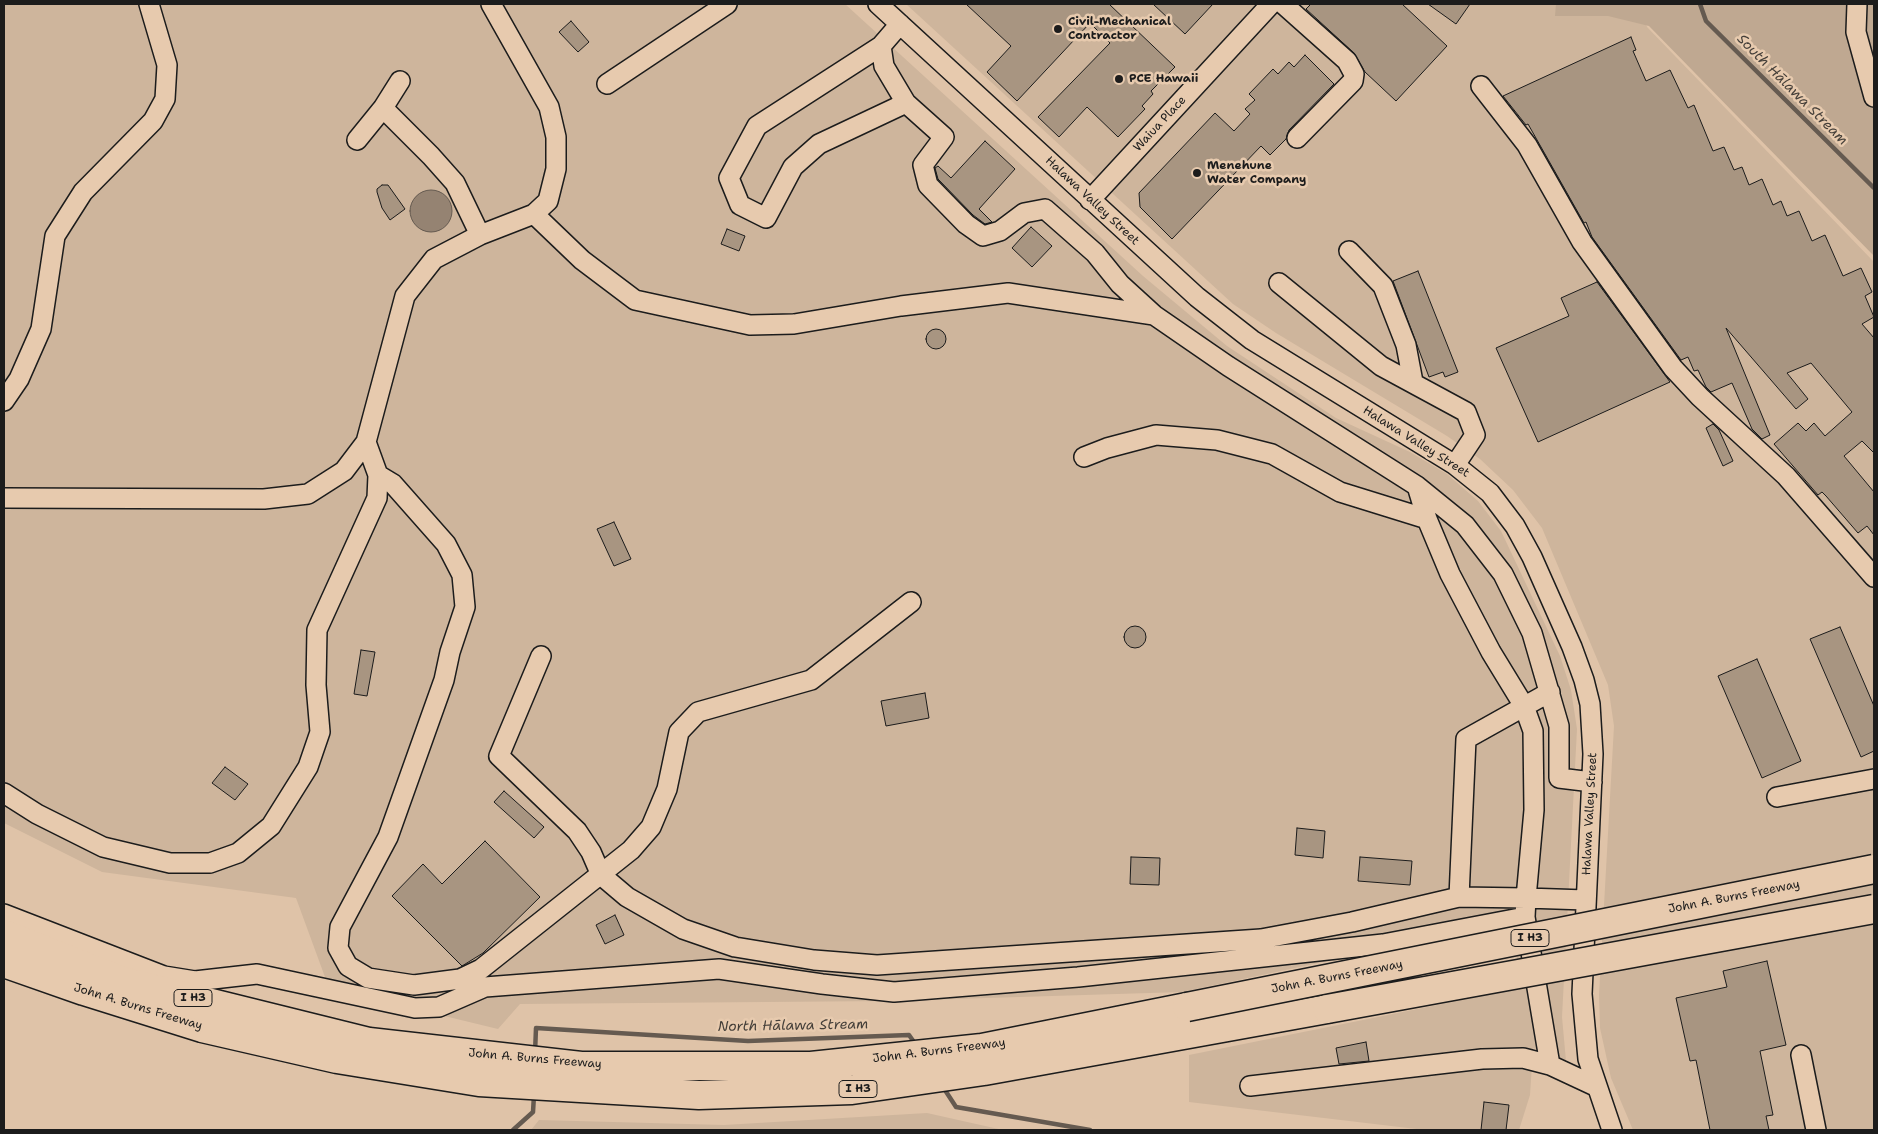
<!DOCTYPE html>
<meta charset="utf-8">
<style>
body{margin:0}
#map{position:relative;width:1878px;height:1134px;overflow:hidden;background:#dfc3a8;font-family:"Shantell Sans",sans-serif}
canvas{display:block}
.frame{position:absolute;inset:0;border:5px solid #1c1c1c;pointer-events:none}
</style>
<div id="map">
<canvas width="1878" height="1134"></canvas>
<div class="frame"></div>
</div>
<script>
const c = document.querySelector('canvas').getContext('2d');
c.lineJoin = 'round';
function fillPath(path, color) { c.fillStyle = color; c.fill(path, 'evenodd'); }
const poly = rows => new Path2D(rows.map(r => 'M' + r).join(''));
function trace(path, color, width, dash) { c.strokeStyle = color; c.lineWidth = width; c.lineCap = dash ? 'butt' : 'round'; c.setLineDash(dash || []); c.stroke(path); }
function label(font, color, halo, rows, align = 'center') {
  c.font = font + ' "Shantell Sans",sans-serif'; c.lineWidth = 5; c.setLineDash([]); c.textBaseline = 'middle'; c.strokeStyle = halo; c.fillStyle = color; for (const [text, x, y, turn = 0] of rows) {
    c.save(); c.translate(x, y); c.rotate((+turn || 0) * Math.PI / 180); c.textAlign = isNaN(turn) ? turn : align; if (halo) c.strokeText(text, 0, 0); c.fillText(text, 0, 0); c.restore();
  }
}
const built = poly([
 [4,4,845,4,1143,276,1227,346,1336,418,1410,452,1447,474,1478,501,1501,531,1560,656,1571,690,1577,729,1562,1017,1566,1061,1533,1048,1530,1095,1519,1130,1425,1130,1189,1102,1189,1055,1522,988,1511,922,1182,992,889,1001,520,1004,498,1029,329,988,296,898,102,872,4,823],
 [906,4,1640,4,1647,27,1874,262,1874,1130,1633,1130,1611,1078,1600,1028,1599,995,1614,726,1608,685,1542,528,1513,490,1480,459,1447,436,1276,333,1233,304],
 [927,1113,1003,1130,531,1130,539,1120,724,1125]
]);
const green = poly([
 [1556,4,1874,4,1874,256,1649,26,1608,16,1555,16]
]);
const water = poly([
 '410 211a21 21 0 1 1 42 0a21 21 0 1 1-42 0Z'
]);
const stream = poly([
 [1700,4,1706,21,1874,188],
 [535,1053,536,1028,748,1041,909,1035,916,1045],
 [943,1087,956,1107,1090,1130],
 [513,1130,533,1112,534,1095]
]);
const building = poly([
 [966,4,1109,4,1175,67,1151,91,1153,94,1142,106,1145,109,1118,137,1087,107,1059,137,1038,117,1110,43,1090,23,1017,101,987,72,1011,46,966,4],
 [1153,4,1213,4,1185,34,1153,4],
 [1311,4,1402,4,1447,46,1396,101,1365,72,1354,53,1306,9,1311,4],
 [1428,4,1470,4,1456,24,1428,4],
 [571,21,589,42,578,52,559,32,571,21],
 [1631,37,1636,50,1633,51,1646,81,1670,70,1688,108,1694,105,1713,151,1724,147,1734,170,1742,167,1749,185,1762,179,1773,205,1781,201,1787,216,1799,211,1812,241,1825,235,1843,276,1861,268,1872,292,1865,296,1874,317,1862,324,1874,338,1874,453,1862,441,1844,456,1874,492,1874,535,1867,526,1858,533,1826,496,1822,492,1818,495,1774,444,1798,423,1806,431,1814,423,1825,436,1852,412,1811,363,1787,373,1808,399,1796,409,1726,328,1770,435,1762,439,1752,429,1732,383,1711,392,1706,387,1698,370,1694,371,1688,357,1681,360,1592,237,1586,222,1584,223,1528,124,1526,125,1503,96,1631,37],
 [1305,55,1334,84,1289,130,1286,139,1270,155,1261,146,1172,239,1140,207,1139,193,1215,113,1234,131,1250,114,1245,109,1255,100,1249,94,1273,69,1278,74,1289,62,1294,67,1305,55],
 [985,141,1015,169,979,209,992,222,985,224,973,215,938,179,935,168,938,166,951,178,985,141],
 [382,185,388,185,405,209,390,220,382,208,377,192,377,189,382,185],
 [1031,227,1052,246,1032,267,1012,248,1031,227],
 [727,229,745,236,739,251,721,244,727,229],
 [1418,271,1458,372,1445,377,1443,372,1429,377,1393,281,1418,271],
 [1597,282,1670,382,1538,442,1496,348,1569,316,1561,298,1597,282],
 '926 339a10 10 0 1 1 20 0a10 10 0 1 1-20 0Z',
 [1713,424,1719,430,1733,461,1723,466,1706,428,1713,424],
 [614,522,631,559,614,566,597,529,614,522],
 '1124 637a11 11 0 1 1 22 0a11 11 0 1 1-22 0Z',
 [1840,627,1874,706,1874,751,1861,757,1810,639,1840,627],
 [361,650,375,652,367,696,354,694,361,650],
 [1757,659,1801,761,1762,778,1718,676,1757,659],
 [925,693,929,718,886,726,881,701,925,693],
 [225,767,248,784,235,800,212,783,225,767],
 [504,791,544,827,534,838,494,802,504,791],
 [1297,828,1325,831,1323,858,1295,855,1297,828],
 [485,841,540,897,483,953,462,966,392,896,423,864,442,884,485,841],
 [1131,857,1160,858,1159,885,1130,884,1131,857],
 [1360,857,1412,861,1410,885,1358,881,1360,857],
 [615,915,624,935,605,944,596,925,615,915],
 [1767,961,1786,1045,1760,1051,1773,1115,1766,1116,1769,1130,1710,1130,1696,1060,1690,1061,1676,998,1727,987,1723,971,1767,961],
 [1366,1042,1369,1061,1339,1064,1336,1048,1366,1042],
 [1484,1102,1509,1105,1506,1130,1481,1130,1484,1102]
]);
const minor = poly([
 [491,4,549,107,556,137,556,169,548,201,534,214],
 [878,4,1197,297,1252,340,1455,465,1490,493,1515,526,1532,557,1572,647,1584,680,1590,704,1593,754,1582,994,1588,1059,1612,1130],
 [1283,4,1347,61,1354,74,1353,81,1297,138],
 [1857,4,1856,32,1874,97],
 [900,24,881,46,884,66,906,103,944,137,923,165,928,185,966,224,983,236,1000,231,1024,213,1045,209,1095,253,1120,284,1154,315,1228,366,1417,486,1465,525,1503,574,1532,633,1559,726,1559,778,1592,782],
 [881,46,757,126,729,178,740,205,766,218,793,167,819,144,906,103],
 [607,84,727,4],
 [1481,86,1527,145,1582,242,1673,368,1700,397,1786,476,1874,577],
 [383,108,431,156,455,183,480,235],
 [357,140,383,108,400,81],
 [1090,200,1271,4],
 [1349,251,1383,286,1406,345,1413,382],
 [1279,283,1381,366,1466,412,1475,435,1455,465],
 [4,401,19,379,41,329,55,236,83,192,153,121,165,99,167,65,149,4],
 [1084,457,1107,448,1156,435,1217,440,1272,454,1340,492,1427,519],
 [378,475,393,484,446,544,462,575,465,607,450,652,444,680,388,837,340,927,338,948,348,966,368,978,414,985,460,979,481,969,631,850,651,827,667,789,679,732,698,712,811,680,911,602],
 [4,498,264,499,308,494,344,471,366,442,405,296,434,259,480,235,534,214,582,260,635,300,750,325,794,324,901,306,1008,293,1154,315],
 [541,656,499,756,577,831,591,852,601,875,627,897,683,929,735,947,814,960,877,965,1261,939,1352,922,1459,897,1526,898,1534,810,1533,731,1524,706,1491,652,1450,574,1427,519,1417,486],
 [4,793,37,814,103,847,170,863,210,863,238,853,271,826,308,767,320,732,316,685,317,630,377,498,378,475,366,442],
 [1777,797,1874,779],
 [1459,897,1466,739,1550,692],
 [4,914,164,976,195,981,257,974,415,1008,439,1007,485,987,719,969,822,984,894,992,1078,977,1383,944,1525,917],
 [1801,1055,1816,1130],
 [1550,1065,1525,917,1526,898,1586,900],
 [1250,1086,1482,1059,1523,1058,1550,1065,1595,1086]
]);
const highway = poly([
 [4,934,123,981,369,1042,581,1066,811,1066,982,1048,1187,1007],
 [4,963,84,991,202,1028,337,1059,479,1082,699,1095,852,1090,984,1071,1327,1009]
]);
const highwayBridge = poly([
 [1187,1007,1874,869],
 [1327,1009,1874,909]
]);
const markers = [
 [1058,29,5,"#1c1c1c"],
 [1119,79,5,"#1c1c1c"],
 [1197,173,5,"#1c1c1c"]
];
const shields = [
 [1530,938,38],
 [193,998,38],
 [858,1089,38]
];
const shieldNames = [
 ["I H3",1530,938],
 ["I H3",193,998],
 ["I H3",858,1089]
];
const poiNames = [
 ["Civil-Mechanical",1068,22],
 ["Contractor",1068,36],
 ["PCE Hawaii",1129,79],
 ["Menehune",1207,166],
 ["Water Company",1207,180]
];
const streetNames = [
 ["Waiua Place",1160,124,-47],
 ["Halawa Valley Street",1092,201,43],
 ["Halawa Valley Street",1416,442,32],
 ["Halawa Valley Street",1590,814,-87],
 ["John A. Burns Freeway",1734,897,-11],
 ["John A. Burns Freeway",1337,977,-11],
 ["John A. Burns Freeway",138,1007,17],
 ["John A. Burns Freeway",939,1051,-7],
 ["John A. Burns Freeway",535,1059,5]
];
const waterNames = [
 ["South Hālawa Stream",1792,90,45],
 ["North Hālawa Stream",793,1026,-1]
];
fillPath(built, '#ceb59c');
fillPath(green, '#bfa891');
fillPath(water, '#958372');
trace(water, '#655a50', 1);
trace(stream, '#655a50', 4.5);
fillPath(building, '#a89581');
trace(building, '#1c1c1c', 1);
trace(minor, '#1c1c1c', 22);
trace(highway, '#1c1c1c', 31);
trace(minor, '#e7caae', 19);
trace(highway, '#e7caae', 28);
trace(highwayBridge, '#1c1c1c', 31, []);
trace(highwayBridge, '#e7caae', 28);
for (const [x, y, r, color] of markers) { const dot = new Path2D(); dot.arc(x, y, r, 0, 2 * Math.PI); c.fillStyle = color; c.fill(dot); trace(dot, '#e7caae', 2); }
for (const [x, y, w] of shields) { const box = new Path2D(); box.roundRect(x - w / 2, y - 8.5, w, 17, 4); c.fillStyle = '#e7caae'; c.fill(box); trace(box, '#1c1c1c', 1); }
label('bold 11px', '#1c1c1c', null, shieldNames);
label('bold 12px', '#1c1c1c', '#e7caae', poiNames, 'left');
label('12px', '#1c1c1c', '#e7caae', streetNames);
label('italic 14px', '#46403a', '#e7caae', waterNames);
</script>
